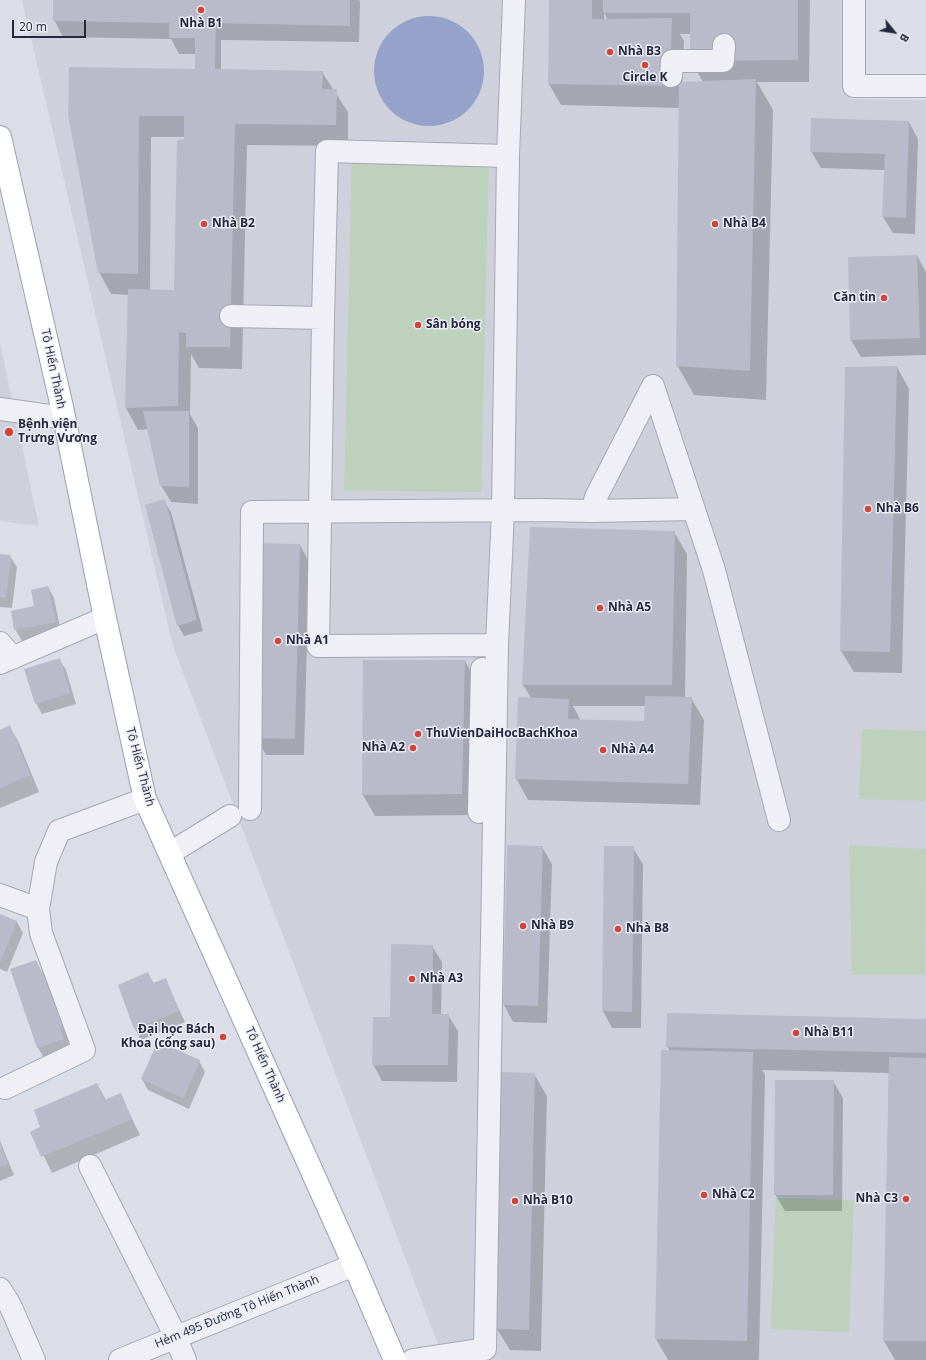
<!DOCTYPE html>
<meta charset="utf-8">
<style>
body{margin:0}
#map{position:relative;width:926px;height:1360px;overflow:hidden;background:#dcdee7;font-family:"Open Sans",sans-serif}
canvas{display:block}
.north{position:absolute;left:874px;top:12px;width:40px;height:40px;-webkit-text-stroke:3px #ebedf5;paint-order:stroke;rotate:120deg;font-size:11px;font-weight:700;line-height:16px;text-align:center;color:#25283d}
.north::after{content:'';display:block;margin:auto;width:14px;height:18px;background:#25283d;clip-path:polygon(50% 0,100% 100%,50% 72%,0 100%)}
.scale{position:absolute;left:12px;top:20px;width:74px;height:18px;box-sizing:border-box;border:2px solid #25283d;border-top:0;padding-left:5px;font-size:12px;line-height:14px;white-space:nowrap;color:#25283d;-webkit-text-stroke:3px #ebedf5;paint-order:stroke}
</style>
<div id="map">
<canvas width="926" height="1360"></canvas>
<div class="north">B</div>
<div class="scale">20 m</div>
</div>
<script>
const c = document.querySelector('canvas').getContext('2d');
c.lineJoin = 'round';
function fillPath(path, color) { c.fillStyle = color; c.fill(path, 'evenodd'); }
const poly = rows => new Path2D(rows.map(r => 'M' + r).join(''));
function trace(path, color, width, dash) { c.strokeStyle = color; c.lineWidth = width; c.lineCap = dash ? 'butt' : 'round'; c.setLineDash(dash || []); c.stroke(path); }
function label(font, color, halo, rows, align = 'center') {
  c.font = font + ' "Open Sans",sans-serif'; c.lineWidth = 3; c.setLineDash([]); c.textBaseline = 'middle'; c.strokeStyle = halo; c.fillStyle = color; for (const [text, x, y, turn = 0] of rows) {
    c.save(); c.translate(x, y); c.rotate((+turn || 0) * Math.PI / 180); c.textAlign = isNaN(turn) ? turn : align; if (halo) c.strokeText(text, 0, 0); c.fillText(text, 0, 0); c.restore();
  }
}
const built = poly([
 [22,0,850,0,849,99,926,100,926,1360,444,1360,173,646],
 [0,343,39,526,0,521]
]);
const green = poly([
 [352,157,489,159,481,492,344,490],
 [862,729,926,731,926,801,859,799],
 [849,845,926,849,925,975,852,975],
 [776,1198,854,1200,849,1332,771,1329]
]);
const water = poly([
 '374 71a55 55 0 1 1 110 0a55 55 0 1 1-110 0Z'
]);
const shadow = poly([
 [54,0,359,0,360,2,359,42,221,40,221,70,322,72,348,112,348,146,247,145,242,369,199,368,191,354,190,414,198,428,198,504,171,502,161,485,148,429,138,430,126,408,129,295,111,294,99,272,69,115,196,70,196,54,179,54,171,39,63,37,54,20],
 [151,137,185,137,175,291,150,291],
 [550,0,810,0,809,82,757,82,773,110,766,400,694,395,677,365,680,108,561,105,549,84],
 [604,13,608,20,604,20],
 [680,34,691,34,691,61,703,82,682,83,684,41],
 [909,122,918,139,915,234,893,233,883,217,885,170,821,168,811,151],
 [917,256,926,272,926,355,861,357,851,340,849,258],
 [897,367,909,389,902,673,854,672,841,651],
 [164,501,171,512,203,631,184,636,178,625],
 [674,532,687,554,685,698,691,698,704,720,700,805,528,800,516,778,531,698,523,685],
 [573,706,646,706,645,722,581,721],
 [300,545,309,562,304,755,266,755,256,738],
 [0,555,10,556,17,567,12,608,0,607],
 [48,587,54,598,61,633,22,641,15,629,36,607],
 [59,659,66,670,76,704,42,714,36,703],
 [465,661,477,683,474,815,375,816,363,795],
 [10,727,19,743,39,792,0,808,0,731],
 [542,847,552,864,547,1023,513,1022,504,1005],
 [633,848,643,864,641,1028,612,1028,603,1011],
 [0,915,17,922,23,933,7,972,0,969],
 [432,946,442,962,441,1015,448,1015,458,1031,457,1082,382,1081,373,1064,391,1018],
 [36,961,77,1039,68,1042,72,1055,48,1064,38,1048,11,970],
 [148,973,154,984,165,979,185,1022,141,1040,135,1029,119,985],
 [926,1020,926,1360,895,1360,884,1341,889,1073,762,1070,765,1074,759,1360,668,1360,656,1339,670,1051,667,1046],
 [199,1061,205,1072,189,1109,148,1090,142,1079],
 [534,1074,547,1096,541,1351,510,1350,497,1329],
 [833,1081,843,1098,842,1211,785,1211,775,1194],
 [97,1084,106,1100,120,1094,140,1135,52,1173,32,1132,42,1128],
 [0,1141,14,1175,0,1181]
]);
const building = poly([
 [53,0,350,0,350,26,216,23,215,69,323,71,322,89,337,89,336,125,235,124,230,347,186,347,186,333,179,332,178,406,125,408,128,289,174,290,177,140,184,139,184,116,139,116,138,274,98,273,68,115,69,67,195,69,195,38,169,38,169,23,53,21],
 [549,0,592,0,592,19,672,18,670,86,548,84],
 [603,0,798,0,798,60,690,61,690,13,603,13],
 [756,79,750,371,676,366,679,82],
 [811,118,909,121,906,218,882,217,885,154,810,152],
 [917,255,920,338,850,340,848,257],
 [897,366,890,652,840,651,845,367],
 [143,411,189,411,189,487,160,486],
 [165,499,197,620,177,626,145,505],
 [530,527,675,531,672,685,522,685],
 [261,543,300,544,295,739,255,738],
 [0,554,11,555,6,598,0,597],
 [48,586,56,622,14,630,11,611,34,606,31,590],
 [60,658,70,693,35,704,24,669],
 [363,660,465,660,462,794,362,795],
 [645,696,692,697,688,784,515,779,518,697,569,699,568,719,644,721],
 [10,725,30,775,0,788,0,730],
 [507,845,543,846,538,1006,503,1005],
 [604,846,634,846,632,1012,602,1011],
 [0,914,17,921,1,961,0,961],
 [391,944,433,945,432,1014,449,1014,448,1065,372,1065,373,1017,390,1017],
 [36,960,41,972,49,969,68,1022,59,1026,64,1039,37,1048,10,969],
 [148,972,153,983,166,978,179,1011,134,1029,118,985],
 [667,1013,926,1019,926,1053,666,1047],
 [158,1041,200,1060,183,1098,141,1079],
 [661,1050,753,1052,747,1341,655,1339],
 [889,1057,926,1058,926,1341,883,1341],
 [501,1072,535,1073,529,1330,496,1329],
 [775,1080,834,1080,833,1195,774,1195],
 [97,1083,104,1100,121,1093,132,1119,41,1157,30,1132,40,1127,34,1110],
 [0,1143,8,1164,0,1167]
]);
const minor = poly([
 [854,0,854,86,926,86],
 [671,76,672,61,723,61,724,45],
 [231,316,323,318],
 [653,386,714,570,779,820],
 [0,409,64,418],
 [592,511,596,497,653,386],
 [0,643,13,658],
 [497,645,318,646,323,318,327,151,508,156],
 [0,663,105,618],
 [250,809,252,512,541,510,592,511,693,509],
 [479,812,482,669],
 [170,853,230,816],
 [0,895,38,909],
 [5,1088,84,1050,41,933,38,909,46,862,59,831,145,799],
 [90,1166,172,1329,185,1360],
 [0,1289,10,1305,34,1360],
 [120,1360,354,1265],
 [413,1360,485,1349,497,645,503,510,508,156,514,0]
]);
const major = poly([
 [0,137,62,407,105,618,145,799,354,1265,395,1360]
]);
const markers = [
 [201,10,4,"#d34539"],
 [610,52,4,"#d34539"],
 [645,65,4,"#d34539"],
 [204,224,4,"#d34539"],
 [715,224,4,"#d34539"],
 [884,298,4,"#d34539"],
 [418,325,4,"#d34539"],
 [9,432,5,"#d34539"],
 [868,509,4,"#d34539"],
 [600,608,4,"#d34539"],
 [278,641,4,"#d34539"],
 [418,734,4,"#d34539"],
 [413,748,4,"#d34539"],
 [603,750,4,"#d34539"],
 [523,926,4,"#d34539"],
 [618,929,4,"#d34539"],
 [412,979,4,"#d34539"],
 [796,1033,4,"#d34539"],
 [223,1037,4,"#d34539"],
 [704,1195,4,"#d34539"],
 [906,1199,4,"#d34539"],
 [515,1201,4,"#d34539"]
];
const poiNames = [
 ["Nhà B1",201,24,"center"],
 ["Nhà B3",618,52],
 ["Circle K",645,78,"center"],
 ["Nhà B2",212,224],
 ["Nhà B4",723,224],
 ["Căn tin",876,298,"right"],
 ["Sân bóng",426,325],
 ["Bệnh viện",18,425],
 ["Trưng Vương",18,439],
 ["Nhà B6",876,509],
 ["Nhà A5",608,608],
 ["Nhà A1",286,641],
 ["ThuVienDaiHocBachKhoa",426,734],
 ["Nhà A2",405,748,"right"],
 ["Nhà A4",611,750],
 ["Nhà B9",531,926],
 ["Nhà B8",626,929],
 ["Nhà A3",420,979],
 ["Đại học Bách",215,1030,"right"],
 ["Khoa (cổng sau)",215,1044,"right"],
 ["Nhà B11",804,1033],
 ["Nhà C2",712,1195],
 ["Nhà C3",898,1199,"right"],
 ["Nhà B10",523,1201]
];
const streetNames = [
 ["Tô Hiến Thành",53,369,78],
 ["Tô Hiến Thành",140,767,75],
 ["Tô Hiến Thành",265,1065,66],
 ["Hẻm 495 Đường Tô Hiến Thành",237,1312,-22]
];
fillPath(built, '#ced0dc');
fillPath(green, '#bdd1bc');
fillPath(water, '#95a2c9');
fillPath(shadow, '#0003');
fillPath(building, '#b9bbca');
trace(minor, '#a5a7b4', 24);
trace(major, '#9b9fb3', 24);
trace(minor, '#efeff5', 22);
trace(major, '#fff', 22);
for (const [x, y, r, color] of markers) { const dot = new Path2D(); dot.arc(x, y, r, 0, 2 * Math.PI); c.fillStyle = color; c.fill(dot); trace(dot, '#ebedf5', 1.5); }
label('bold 12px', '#25283d', '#ebedf5', poiNames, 'left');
label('12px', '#25283d', '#ebedf5', streetNames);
</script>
